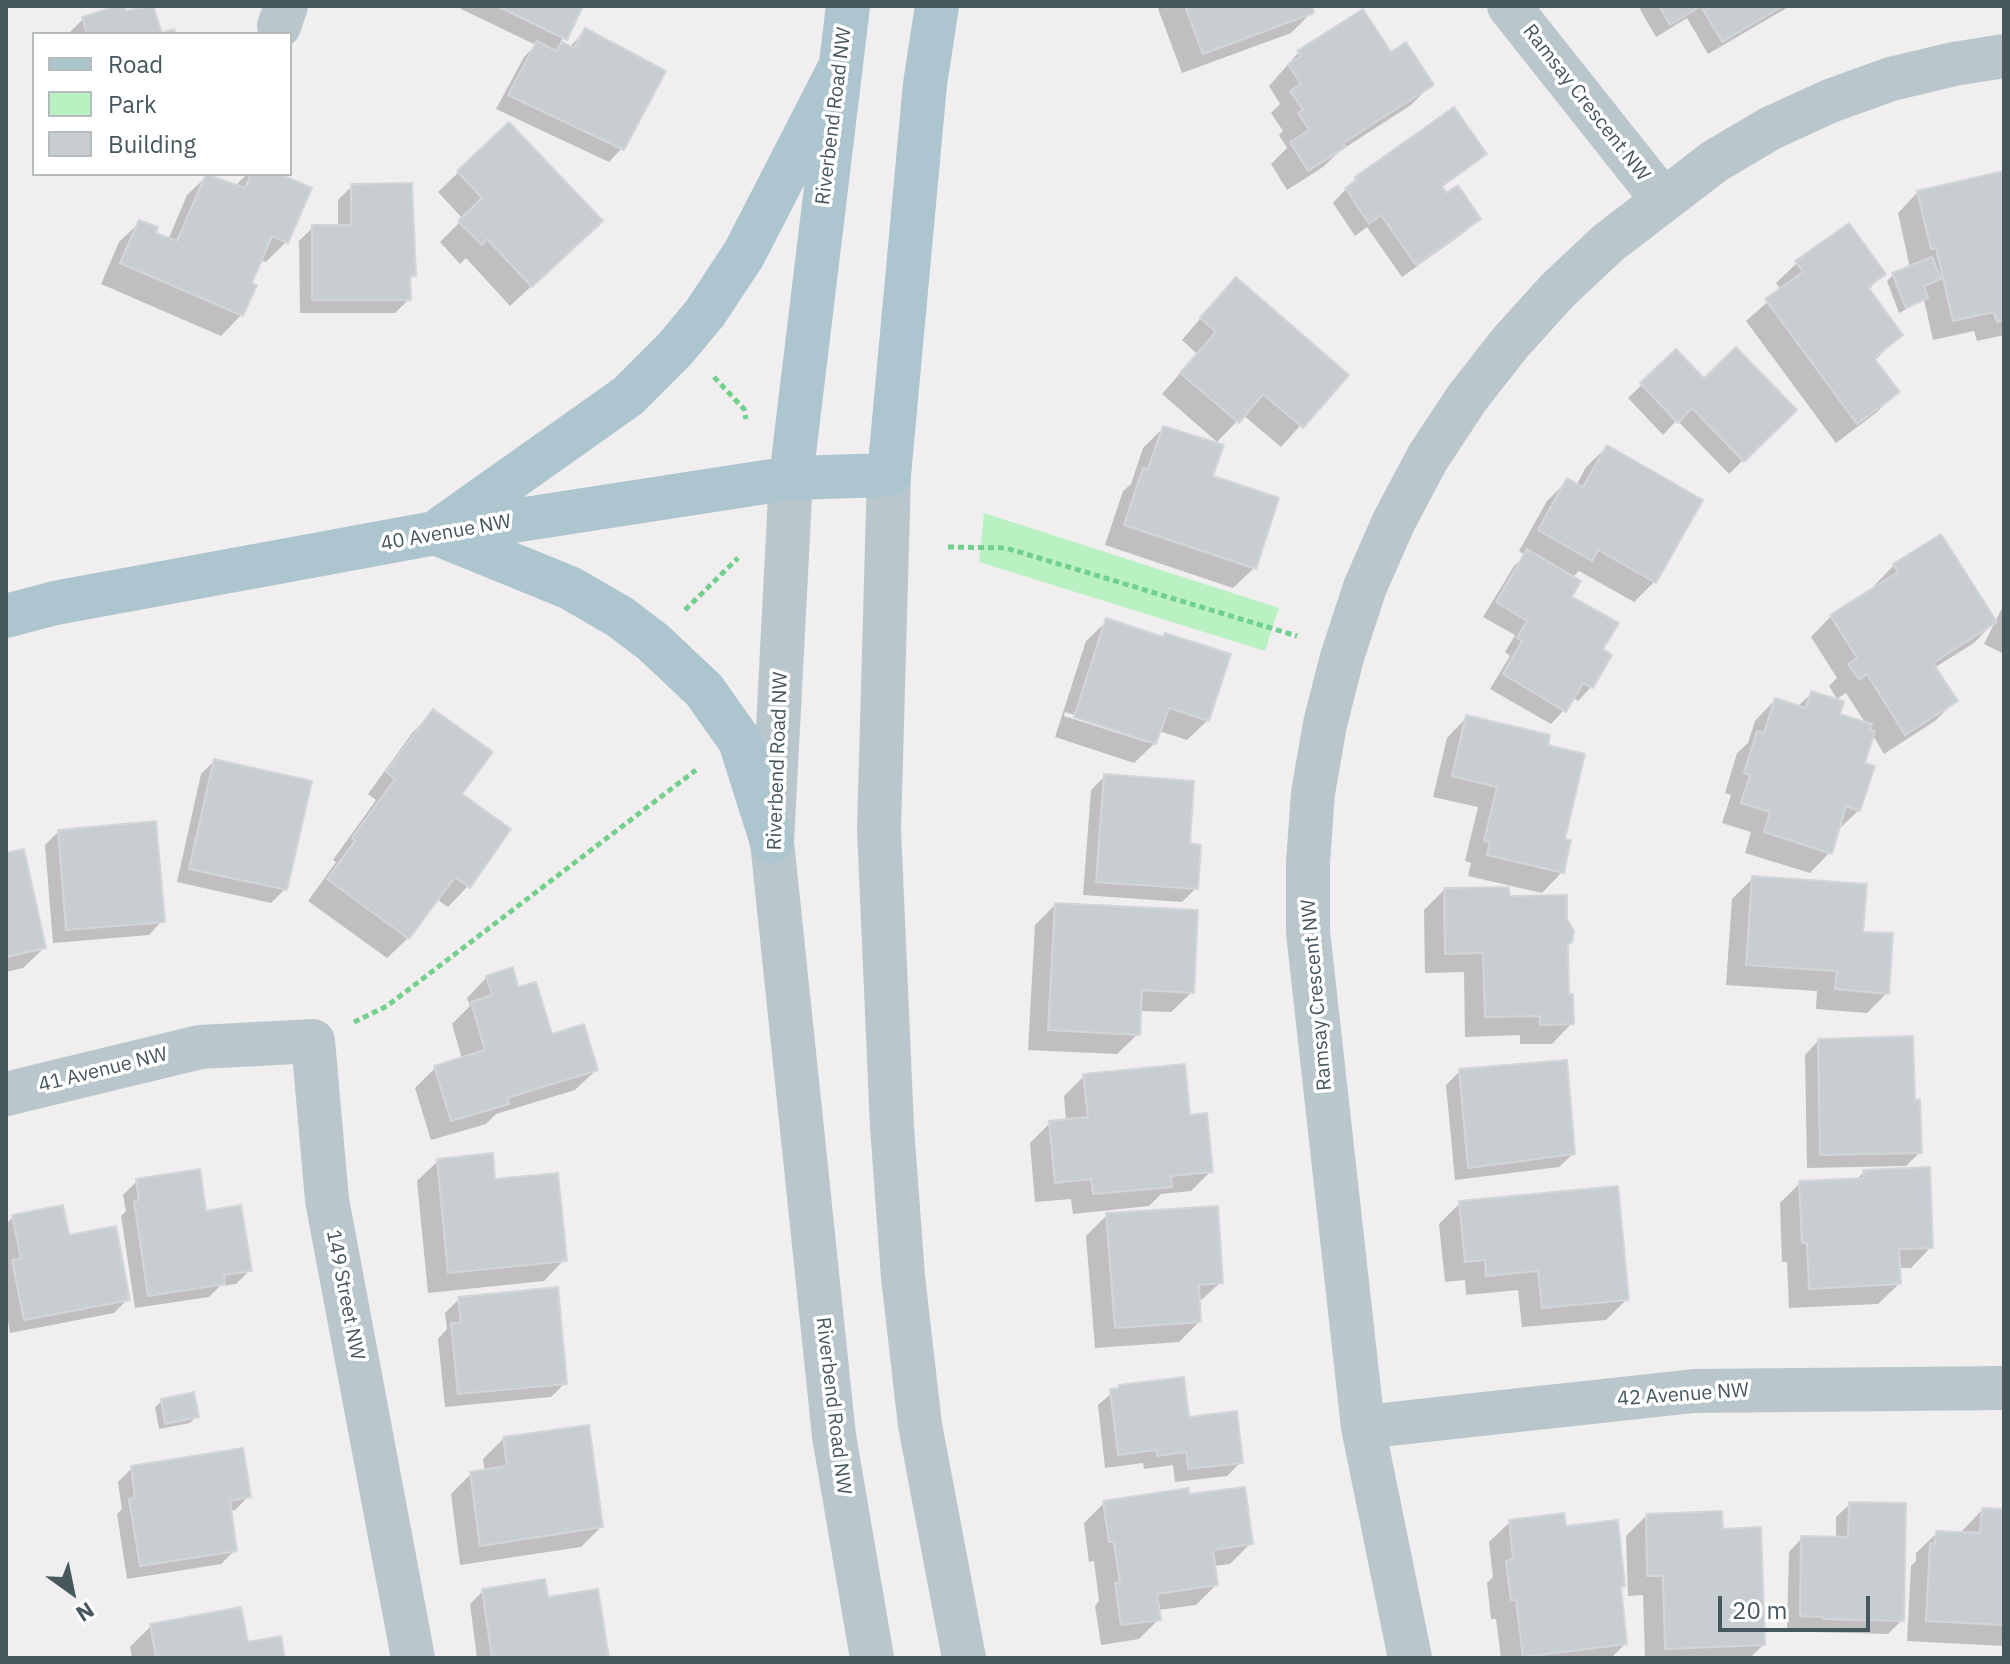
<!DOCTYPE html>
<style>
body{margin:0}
#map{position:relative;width:2010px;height:1664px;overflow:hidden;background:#f1eeef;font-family:"IBM Plex Sans",sans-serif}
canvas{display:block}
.frame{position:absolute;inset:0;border:8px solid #46575d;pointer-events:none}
.legend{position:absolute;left:32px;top:32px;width:260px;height:144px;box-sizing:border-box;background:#fff;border:2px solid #b5bcbe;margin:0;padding:10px 14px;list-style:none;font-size:24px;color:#46575d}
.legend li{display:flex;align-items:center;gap:16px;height:40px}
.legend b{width:40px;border:2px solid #b5bcbe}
.north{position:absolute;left:32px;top:1552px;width:80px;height:80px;-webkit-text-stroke:6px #fff;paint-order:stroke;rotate:147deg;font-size:22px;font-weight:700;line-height:32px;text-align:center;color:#46575d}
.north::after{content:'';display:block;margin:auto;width:28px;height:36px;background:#46575d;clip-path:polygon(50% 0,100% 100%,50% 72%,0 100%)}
.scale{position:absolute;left:1718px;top:1596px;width:152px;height:36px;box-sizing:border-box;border:4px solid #46575d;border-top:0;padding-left:10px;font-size:24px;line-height:28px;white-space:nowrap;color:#46575d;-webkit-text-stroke:6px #fff;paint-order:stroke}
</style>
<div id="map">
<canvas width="2010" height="1664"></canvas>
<div class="frame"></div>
<ul class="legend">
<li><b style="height:10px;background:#adc5cf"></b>Road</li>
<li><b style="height:22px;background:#baf1c3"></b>Park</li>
<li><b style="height:22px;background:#c8cdd1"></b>Building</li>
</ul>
<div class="north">N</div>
<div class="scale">20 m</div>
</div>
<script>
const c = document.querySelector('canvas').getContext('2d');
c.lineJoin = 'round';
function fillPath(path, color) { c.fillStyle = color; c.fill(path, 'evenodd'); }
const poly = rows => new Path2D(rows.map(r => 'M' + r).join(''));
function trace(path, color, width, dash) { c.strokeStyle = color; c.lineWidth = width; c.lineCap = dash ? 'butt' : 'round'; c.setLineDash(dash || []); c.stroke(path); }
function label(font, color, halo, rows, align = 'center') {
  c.font = font + ' "IBM Plex Sans",sans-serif'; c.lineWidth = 7; c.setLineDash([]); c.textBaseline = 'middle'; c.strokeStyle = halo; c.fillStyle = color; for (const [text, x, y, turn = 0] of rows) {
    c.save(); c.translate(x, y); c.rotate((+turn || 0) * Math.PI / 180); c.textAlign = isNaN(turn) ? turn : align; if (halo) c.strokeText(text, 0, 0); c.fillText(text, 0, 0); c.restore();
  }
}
const green = poly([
 [984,513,1279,608,1265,651,979,562]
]);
const shadow = poly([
 [151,6,160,34,68,34,83,19,124,13],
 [462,6,581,6,560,43,569,48,585,30,622,148,609,162,496,109,524,57,536,45,461,9],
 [1157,6,1309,6,1312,12,1291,33,1182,73],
 [1638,6,1790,6,1708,54,1687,18,1656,37],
 [1299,52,1390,54,1431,85,1411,105,1340,151,1323,167,1287,190,1271,164,1287,148,1279,135,1283,131,1271,113,1280,104,1269,86],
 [1454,110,1484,153,1470,167,1441,188,1446,196,1479,218,1465,232,1402,277,1367,227,1355,236,1333,203,1356,178],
 [509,124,580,241,510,306,466,258,460,264,440,242,463,219,438,192],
 [2004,173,2004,335,1977,341,1974,331,1933,340,1924,300,1899,313,1887,281,1893,275,1910,268,1898,213,1918,192],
 [247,174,275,174,286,242,266,262,260,260,250,284,255,286,241,315,221,336,101,284,119,242,140,222,154,234,168,240,187,195,208,175,235,186],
 [352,186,414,275,408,281,409,299,395,313,300,313,299,241,313,227,338,227,338,200],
 [1797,263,1884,274,1868,290,1901,335,1874,361,1897,392,1877,412,1836,443,1746,321,1781,290,1776,283],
 [1216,300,1346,375,1281,447,1243,415,1217,442,1162,394,1197,354,1182,340],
 [1676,352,1704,381,1794,410,1729,474,1677,420,1663,435,1628,398],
 [1163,428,1211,477,1254,568,1233,588,1105,545,1123,491,1131,484,1143,448],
 [1607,447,1655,581,1634,602,1579,571,1572,578,1570,597,1600,650,1591,687,1578,701,1572,697,1564,710,1551,724,1490,689,1510,656,1505,652,1515,635,1483,617,1514,566,1525,555,1519,551,1547,501,1567,481,1576,486,1586,467],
 [1894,565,1994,622,1974,643,1934,668,1955,701,1935,721,1884,754,1872,734,1862,764,1859,810,1838,830,1830,852,1810,873,1745,853,1751,832,1722,823,1731,795,1725,793,1737,753,1748,743,1755,721,1775,700,1797,707,1812,693,1837,716,1866,724,1846,693,1837,699,1829,686,1837,678,1811,637,1831,616,1875,588,1874,586],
 [2004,604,2004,654,1984,644],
 [1107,621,1162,639,1208,720,1187,740,1159,731,1155,743,1134,763,1055,737,1086,641],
 [1065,712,1146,738,1146,742,1064,716],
 [434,711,459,794,468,886,448,907,436,899,408,938,387,958,308,901,336,862,333,860,376,800,368,794,413,732],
 [1467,717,1545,746,1563,841,1562,872,1542,893,1468,876,1471,863,1465,861,1478,807,1433,797,1447,738],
 [214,761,285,889,271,903,177,882,201,774],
 [1105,776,1188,845,1196,888,1182,902,1083,895,1091,790],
 [59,831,162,921,149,935,53,943,45,845],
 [6,855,44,948,23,968,6,972],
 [1753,878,1861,934,1887,993,1867,1013,1816,1009,1817,991,1726,985,1732,899],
 [1444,890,1508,898,1566,945,1567,996,1572,1023,1552,1044,1520,1044,1520,1035,1465,1037,1464,972,1425,973,1424,910],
 [1055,905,1192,992,1171,1012,1139,1011,1138,1034,1117,1054,1028,1050,1035,925],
 [487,977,517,989,551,1036,596,1070,575,1090,496,1114,486,1124,431,1140,415,1088,435,1068,462,1059,452,1024,470,1006,467,998],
 [1818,1041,1913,1102,1920,1152,1906,1166,1807,1168,1805,1055],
 [1460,1071,1573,1154,1559,1167,1455,1180,1446,1085],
 [1084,1076,1188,1117,1211,1171,1191,1191,1161,1194,1149,1206,1073,1214,1071,1199,1035,1202,1030,1143,1050,1123,1066,1121,1064,1096],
 [438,1161,494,1181,564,1260,544,1281,428,1293,417,1181],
 [1864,1172,1931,1247,1911,1268,1898,1268,1899,1284,1878,1304,1789,1308,1787,1262,1782,1262,1780,1203,1800,1183,1855,1181],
 [137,1181,205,1213,250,1270,236,1284,220,1286,209,1297,135,1308,121,1216,126,1211,123,1195],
 [1460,1203,1627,1299,1606,1320,1522,1327,1518,1290,1466,1295,1465,1280,1445,1282,1439,1224],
 [1107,1215,1221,1282,1198,1303,1199,1322,1179,1342,1095,1348,1086,1236],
 [13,1217,128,1299,114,1313,10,1333,6,1309,6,1224],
 [459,1299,565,1383,551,1397,445,1407,438,1339,447,1329,445,1313],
 [1119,1387,1188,1419,1241,1462,1227,1476,1175,1482,1173,1465,1144,1469,1143,1463,1105,1468,1098,1405],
 [162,1401,196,1417,190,1423,159,1429,155,1407],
 [504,1438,601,1527,581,1547,460,1565,451,1494,471,1474,485,1472,483,1459],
 [132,1468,248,1497,235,1510,229,1511,235,1550,221,1564,127,1579,117,1514,122,1509,118,1482],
 [1188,1497,1251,1543,1230,1564,1214,1566,1216,1585,1196,1605,1158,1610,1159,1619,1139,1639,1101,1645,1095,1606,1099,1601,1094,1561,1089,1562,1084,1523,1104,1503],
 [1850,1504,1902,1620,1888,1634,1811,1632,1811,1630,1787,1629,1789,1552,1802,1538,1836,1539,1836,1517],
 [1982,1510,2004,1511,2004,1646,1907,1641,1911,1566,1916,1561,1916,1553,1937,1533,1962,1534,1962,1531],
 [1646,1516,1721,1531,1763,1645,1750,1658,1645,1658,1643,1595,1628,1596,1626,1536],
 [1510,1522,1565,1528,1623,1585,1619,1589,1625,1644,1611,1658,1501,1658,1496,1619,1491,1619,1487,1583,1493,1577,1489,1542],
 [483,1591,546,1599,607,1658,477,1658,470,1604],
 [151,1626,246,1645,283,1658,132,1658,130,1647]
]);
const building = poly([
 [117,6,124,6,125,11,153,6,162,33,174,29,176,34,87,34,82,17,117,6],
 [497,6,583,6,567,40,497,6],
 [1185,6,1312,6,1314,13,1203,54,1185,6],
 [1659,6,1783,6,1722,42,1701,6,1670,25,1659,6],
 [1363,9,1391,52,1406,42,1434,85,1343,143,1346,147,1308,171,1290,142,1309,130,1298,113,1303,110,1290,91,1301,84,1288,64,1301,56,1297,51,1363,9],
 [585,28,666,71,624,150,508,95,537,41,556,51,562,42,574,48,585,28],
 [1454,107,1487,154,1442,186,1446,193,1458,185,1481,219,1416,265,1381,215,1369,224,1345,188,1357,180,1355,177,1454,107],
 [509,122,603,221,532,287,487,239,482,245,458,221,482,198,457,171,509,122],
 [2004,171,2004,320,1997,322,1994,312,1953,321,1936,248,1931,249,1917,191,2004,171],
 [206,174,245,188,251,174,280,174,312,188,288,243,272,236,252,283,257,285,243,316,120,263,139,220,158,227,156,233,177,241,206,174],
 [412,183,416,276,410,276,411,300,312,300,312,225,351,225,351,184,412,183],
 [1849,223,1886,274,1868,287,1903,335,1874,358,1900,392,1857,424,1765,299,1803,272,1795,261,1849,223],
 [1932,257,1941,279,1924,286,1928,298,1906,308,1892,273,1932,257],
 [1236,277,1349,375,1303,428,1263,394,1239,423,1180,373,1216,332,1200,318,1236,277],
 [1736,347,1797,410,1744,462,1692,408,1678,423,1640,383,1676,349,1704,378,1736,347],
 [1163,426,1224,445,1213,476,1279,498,1256,569,1124,525,1143,468,1148,469,1163,426],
 [1607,445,1703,500,1656,583,1598,550,1592,561,1538,530,1567,478,1583,487,1607,445],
 [1941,534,1997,622,1933,663,1958,701,1905,735,1867,674,1859,680,1848,664,1857,658,1830,615,1898,572,1893,564,1941,534],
 [1527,549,1581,581,1572,597,1619,623,1603,649,1612,655,1593,688,1583,683,1566,712,1503,674,1522,641,1517,638,1527,621,1496,602,1527,549],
 [1106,618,1163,637,1165,633,1231,654,1209,721,1169,708,1156,744,1074,717,1106,618],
 [1811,691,1844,701,1840,714,1872,724,1870,729,1875,731,1865,763,1875,766,1860,811,1846,806,1832,854,1764,832,1770,812,1741,803,1750,775,1744,773,1757,731,1764,733,1775,698,1806,708,1811,691],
 [433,709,493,752,462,794,511,829,470,888,455,877,409,939,327,879,355,841,352,838,395,779,386,772,433,709],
 [1466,715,1550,735,1548,745,1585,754,1565,839,1571,840,1564,873,1487,855,1490,842,1484,841,1497,787,1452,776,1466,715],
 [214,759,312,781,287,890,189,869,214,759],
 [1104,774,1194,781,1190,843,1201,845,1198,889,1096,882,1104,774],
 [156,821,165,922,66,930,58,830,156,821],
 [24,849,46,948,6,957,6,853,24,849],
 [1752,876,1867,884,1863,932,1893,933,1889,994,1835,989,1837,971,1746,965,1752,876],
 [1509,887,1510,896,1567,895,1567,919,1574,931,1572,942,1568,945,1569,994,1573,994,1574,1024,1540,1025,1540,1016,1485,1017,1483,953,1445,954,1444,888,1509,887],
 [1055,903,1198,910,1194,993,1142,990,1140,1035,1048,1030,1055,903],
 [513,967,518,987,536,982,552,1034,584,1024,598,1070,507,1098,509,1104,451,1121,434,1066,485,1050,471,1002,492,995,486,976,513,967],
 [1913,1036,1915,1100,1920,1099,1922,1153,1820,1155,1818,1039,1913,1036],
 [1567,1060,1575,1154,1468,1168,1459,1069,1567,1060],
 [1185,1064,1190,1115,1207,1113,1213,1172,1171,1176,1172,1187,1093,1194,1091,1179,1055,1183,1049,1121,1088,1117,1083,1074,1185,1064],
 [493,1153,495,1179,558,1173,567,1261,448,1273,437,1159,493,1153],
 [1930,1167,1933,1248,1899,1249,1901,1284,1809,1289,1807,1243,1802,1243,1799,1181,1864,1178,1863,1170,1930,1167],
 [200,1169,206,1211,241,1205,252,1271,224,1275,225,1284,148,1296,134,1201,139,1200,136,1179,200,1169],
 [1618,1186,1629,1300,1542,1308,1538,1271,1486,1276,1485,1260,1465,1262,1459,1201,1618,1186],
 [63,1205,69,1235,116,1226,130,1300,24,1320,12,1260,21,1259,12,1215,63,1205],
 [1218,1206,1223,1283,1199,1285,1201,1322,1115,1328,1106,1213,1218,1206],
 [558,1287,567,1384,458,1394,451,1323,461,1323,458,1297,558,1287],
 [1184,1377,1189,1417,1237,1411,1243,1463,1188,1469,1186,1452,1157,1456,1157,1450,1118,1455,1110,1389,1119,1388,1119,1385,1184,1377],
 [194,1392,199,1417,165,1424,161,1399,194,1392],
 [589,1425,603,1527,480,1546,470,1472,507,1466,503,1437,589,1425],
 [243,1448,251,1497,230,1501,237,1551,140,1566,129,1499,135,1498,131,1466,243,1448],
 [1245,1487,1253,1544,1213,1550,1218,1585,1157,1594,1161,1620,1121,1625,1115,1583,1120,1583,1114,1542,1109,1542,1103,1501,1189,1488,1189,1494,1245,1487],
 [1849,1502,1906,1503,1904,1621,1823,1619,1824,1617,1800,1616,1801,1536,1848,1537,1849,1502],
 [1982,1508,2004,1509,2004,1625,1926,1621,1930,1543,1935,1544,1936,1531,1980,1533,1982,1508],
 [1722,1511,1723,1529,1761,1527,1765,1645,1665,1649,1663,1576,1647,1576,1646,1514,1722,1511],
 [1564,1513,1566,1526,1618,1520,1625,1586,1621,1587,1627,1644,1523,1657,1516,1600,1511,1600,1506,1561,1513,1559,1509,1520,1564,1513],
 [545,1579,548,1597,598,1589,609,1658,492,1658,482,1589,545,1579],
 [241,1607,248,1642,281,1636,285,1658,156,1658,150,1624,241,1607]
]);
const path = poly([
 [714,377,744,409,746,419],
 [948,547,1006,548,1297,636],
 [685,610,738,558],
 [354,1022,387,1006,696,770]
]);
const minor = poly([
 [1509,6,1663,200],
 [279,26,286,6],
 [889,475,879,829,892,1127,903,1277,920,1425,964,1658],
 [791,478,772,842,834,1436,872,1658],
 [6,1094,200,1047,313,1041,327,1200,413,1658],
 [1363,1427,1694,1391,2004,1388],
 [1410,1658,1363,1427,1308,932,1308,862,1313,793,1325,724,1342,657,1365,587,1394,521,1428,457,1467,398,1510,343,1557,291,1608,243,1715,161,1771,128,1830,101,1891,79,1954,64,2004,56]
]);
const major = poly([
 [791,478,848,6],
 [443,527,628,396,675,349,705,313,744,254,838,71],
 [435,533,570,588,620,617,653,642,704,690,740,741,772,842],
 [6,616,55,603,435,533,791,478,889,475,925,84,937,6]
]);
const streetNames = [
 ["Ramsay Crescent NW",1586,103,52],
 ["Riverbend Road NW",834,116,-83],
 ["40 Avenue NW",446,533,-10],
 ["Riverbend Road NW",778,761,-88],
 ["Ramsay Crescent NW",1317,995,-95],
 ["41 Avenue NW",103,1070,-14],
 ["149 Street NW",345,1295,79],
 ["42 Avenue NW",1683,1395,-4],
 ["Riverbend Road NW",833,1406,83]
];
fillPath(green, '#baf1c3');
fillPath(shadow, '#0003');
fillPath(building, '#c8cdd1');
trace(building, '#d2d6da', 2);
trace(path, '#71d08b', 5, [6, 4]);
trace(minor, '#b9c7cc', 44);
trace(major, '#adc5cf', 44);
label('20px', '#46575d', '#fff', streetNames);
</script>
